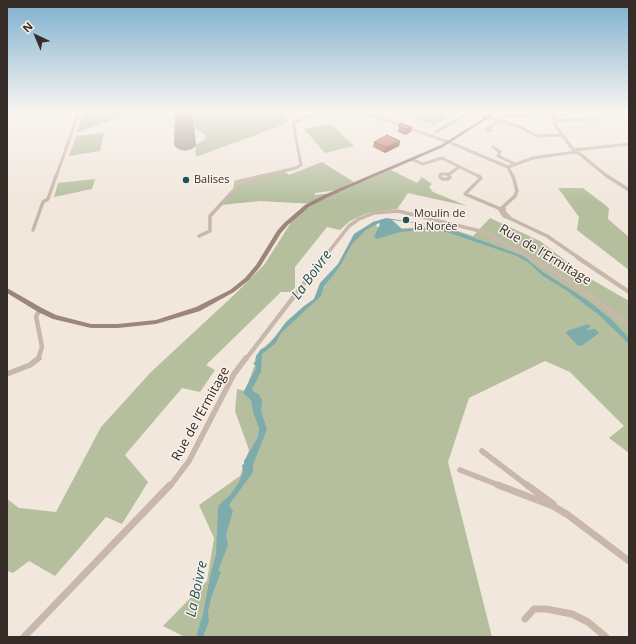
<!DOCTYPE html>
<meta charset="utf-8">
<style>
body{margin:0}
#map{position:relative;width:636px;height:644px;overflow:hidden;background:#f1e7dd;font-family:"Open Sans",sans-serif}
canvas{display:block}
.frame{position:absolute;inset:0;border:8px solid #362d29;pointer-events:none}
.north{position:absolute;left:16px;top:16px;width:40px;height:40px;-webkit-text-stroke:3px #f9f1e9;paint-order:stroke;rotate:316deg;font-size:11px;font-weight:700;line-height:16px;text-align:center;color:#362d29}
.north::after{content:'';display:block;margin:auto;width:14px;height:18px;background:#362d29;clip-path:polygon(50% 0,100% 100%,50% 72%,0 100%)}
</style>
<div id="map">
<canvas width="636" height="644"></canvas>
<div class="frame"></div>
<div class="north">N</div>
</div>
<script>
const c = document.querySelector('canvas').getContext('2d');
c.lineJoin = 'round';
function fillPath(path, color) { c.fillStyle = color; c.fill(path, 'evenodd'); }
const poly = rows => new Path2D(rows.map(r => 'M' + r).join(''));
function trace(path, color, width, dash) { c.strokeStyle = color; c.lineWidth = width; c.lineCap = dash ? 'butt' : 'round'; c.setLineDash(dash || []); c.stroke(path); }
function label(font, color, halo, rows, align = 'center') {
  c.font = font + ' "Open Sans",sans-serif'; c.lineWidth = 3; c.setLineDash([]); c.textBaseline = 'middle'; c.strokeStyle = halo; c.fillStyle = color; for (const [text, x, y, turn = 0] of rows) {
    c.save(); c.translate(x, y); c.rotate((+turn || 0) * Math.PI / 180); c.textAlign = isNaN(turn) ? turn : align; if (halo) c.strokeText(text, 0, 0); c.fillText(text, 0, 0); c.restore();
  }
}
const green = poly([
 [84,112,144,112,112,120,76,133],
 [193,112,281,112,286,113,288,123,196,157,195,145,204,140,206,135,195,129],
 [406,112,455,112,435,125,416,119,407,115,409,114],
 [331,124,354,146,325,153,304,129],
 [104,133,100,151,69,156,76,136],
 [322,162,354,182,337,190,315,193,315,195,340,192,391,170,417,183,422,177,432,184,429,187,433,192,467,206,408,193,397,209,372,212,363,215,350,221,340,230,327,227,295,267,295,287,292,292,281,292,206,365,215,370,200,392,182,388,125,455,148,482,122,524,106,517,55,576,29,561,13,573,7,571,7,499,19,508,56,512,101,427,151,372,235,294,264,265,292,221,304,210,315,204,260,201,221,205,236,190,236,184,284,171,289,175],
 [95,179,92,189,54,197,58,183],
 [558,188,583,188,609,208,608,219,629,237,629,270,577,230,579,217],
 [490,218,540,241,584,275,629,301,629,453,609,438,624,426,570,372,545,361,469,398,448,462,492,637,185,637,163,626,207,581,214,538,199,505,240,476,249,450,235,411,237,389,245,391,260,351,319,296,358,232,375,221,377,227,394,229,442,226,473,236]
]);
const water = poly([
 [386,218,445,227,523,256,543,272,587,300,611,319,629,338,629,344,599,315,566,290,543,276,529,263,517,256,447,232,422,230,400,232,377,239,374,237,380,224,379,223,366,230,352,244,340,266,324,287,321,296,281,333,276,343,262,354,261,372,252,389,253,391,259,395,262,400,261,411,267,429,253,465,253,472,229,505,233,511,226,535,228,545,218,571,221,572,212,595,208,611,209,621,203,637,196,637,203,614,211,572,216,555,218,509,219,505,230,495,239,482,243,472,242,465,244,464,244,461,258,437,259,428,253,412,251,400,243,393,255,370,256,366,253,363,255,362,256,356,261,349,266,347,271,342,286,322,304,306,314,299,320,283,338,264,354,234,373,222],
 [392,220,430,225,438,228,402,229],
 [588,324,591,327,587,329,587,330,595,329,599,333,583,345,578,346,566,333,567,331]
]);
const runway = poly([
 [175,112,193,112,196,145,192,149,185,151,178,149,174,145,175,112]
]);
const streetFar4 = poly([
 [363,112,451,143,508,167],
 [473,112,484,116],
 [553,112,555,125,575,152],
 [491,118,520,127,537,136,562,135],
 [554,120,600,119],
 [491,128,490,131,486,129,509,115,525,116],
 [436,132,470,112],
 [493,147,500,152,498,156,515,164],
 [574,150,629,144],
 [411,159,423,164,442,158,480,177],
 [508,167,533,158,575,152,580,154,608,177],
 [508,167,513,177],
 [448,175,459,167],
 [56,177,79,112],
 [257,177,296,168,301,165,293,123,319,112],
 [440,177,441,174,447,174,450,177]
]);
const streetFar3 = poly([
 [440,176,442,179,448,179,450,177,449,176],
 [479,176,481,178,465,194,503,210],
 [607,176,629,190],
 [504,206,504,212,511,219,504,216,500,210,504,206],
 [504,206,515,196,517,191,513,176],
 [511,219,547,236,579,258],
 [33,230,43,202,48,199,56,176],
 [199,236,210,231,210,216,235,189,236,182,262,176],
 [324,258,349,226,359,219,374,213,398,211,484,232,532,258]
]);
const streetFar2 = poly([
 [530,257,590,295,629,325],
 [577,257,629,292],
 [38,359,42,347,36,316,40,310],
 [246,359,324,257]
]);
const streetFar1 = poly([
 [7,374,30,365,39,358],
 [482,451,528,486],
 [460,470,501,486],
 [170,486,189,461,234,374,246,358]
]);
const street = poly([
 [498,485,553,506,568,515,629,561],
 [527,485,553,504],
 [525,619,534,609,546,609,572,614,588,622,606,637],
 [24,637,170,485]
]);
const secondary = poly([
 [487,114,491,115,493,117,487,119,443,147,328,197,309,207,288,225,281,233,260,267,249,280,234,292,200,311,156,324,118,328,91,328,53,319,38,312,7,293,7,288,42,308,56,315,91,324,118,324,156,320,196,307,230,290,245,278,256,265,277,231,284,223,305,205,324,195,441,145,484,118,482,117,483,116,487,114]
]);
const wall = poly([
 [399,124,412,127,411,132,405,135,398,132],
 [400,141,399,146,385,153,373,147,374,142]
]);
const shadedWall = poly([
 [412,127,411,132,405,135,406,129],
 [400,141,399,146,385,153,386,147]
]);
const building = poly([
 [401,123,412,127,406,129,398,126,402,125,399,124,401,123],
 [387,135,400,141,386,147,374,142,387,135]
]);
const markers = [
 [186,180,4,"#215355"],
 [406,220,4,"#215355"]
];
const farPoinames = [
 ["Balises",194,180],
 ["Moulin de",414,214],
 ["la Norée",414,227]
];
const streetNames = [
 ["Rue de l’Ermitage",545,255,31],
 ["Rue de l’Ermitage",201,414,-61]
];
const waterNames = [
 ["La Boivre",312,275,-54],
 ["La Boivre",197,589,-78]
];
fillPath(green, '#b5bf9e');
fillPath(water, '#7eabac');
fillPath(runway, '#948a83');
trace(streetFar4, '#c8b7aa', 3);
trace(streetFar3, '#c8b7aa', 3.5);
trace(streetFar2, '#c8b7aa', 4.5);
trace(streetFar1, '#c8b7aa', 5.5);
trace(street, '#c8b7aa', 7);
fillPath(secondary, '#9c867b');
fillPath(wall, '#a35843');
fillPath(shadedWall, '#854737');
fillPath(building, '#be664e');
trace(building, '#854737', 1);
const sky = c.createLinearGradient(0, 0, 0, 202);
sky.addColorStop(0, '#7db0d0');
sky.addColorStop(0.55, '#f9f4f0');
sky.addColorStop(1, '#f9f4f000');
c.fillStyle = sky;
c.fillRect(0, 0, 636, 202);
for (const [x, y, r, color] of markers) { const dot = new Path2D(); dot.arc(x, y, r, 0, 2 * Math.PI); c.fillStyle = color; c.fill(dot); trace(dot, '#f9f1e9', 1.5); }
label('11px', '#362d29', '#f9f1e9', farPoinames, 'left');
label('13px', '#362d29', '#f9f1e9', streetNames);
label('italic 14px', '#215355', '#f9f1e9', waterNames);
</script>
